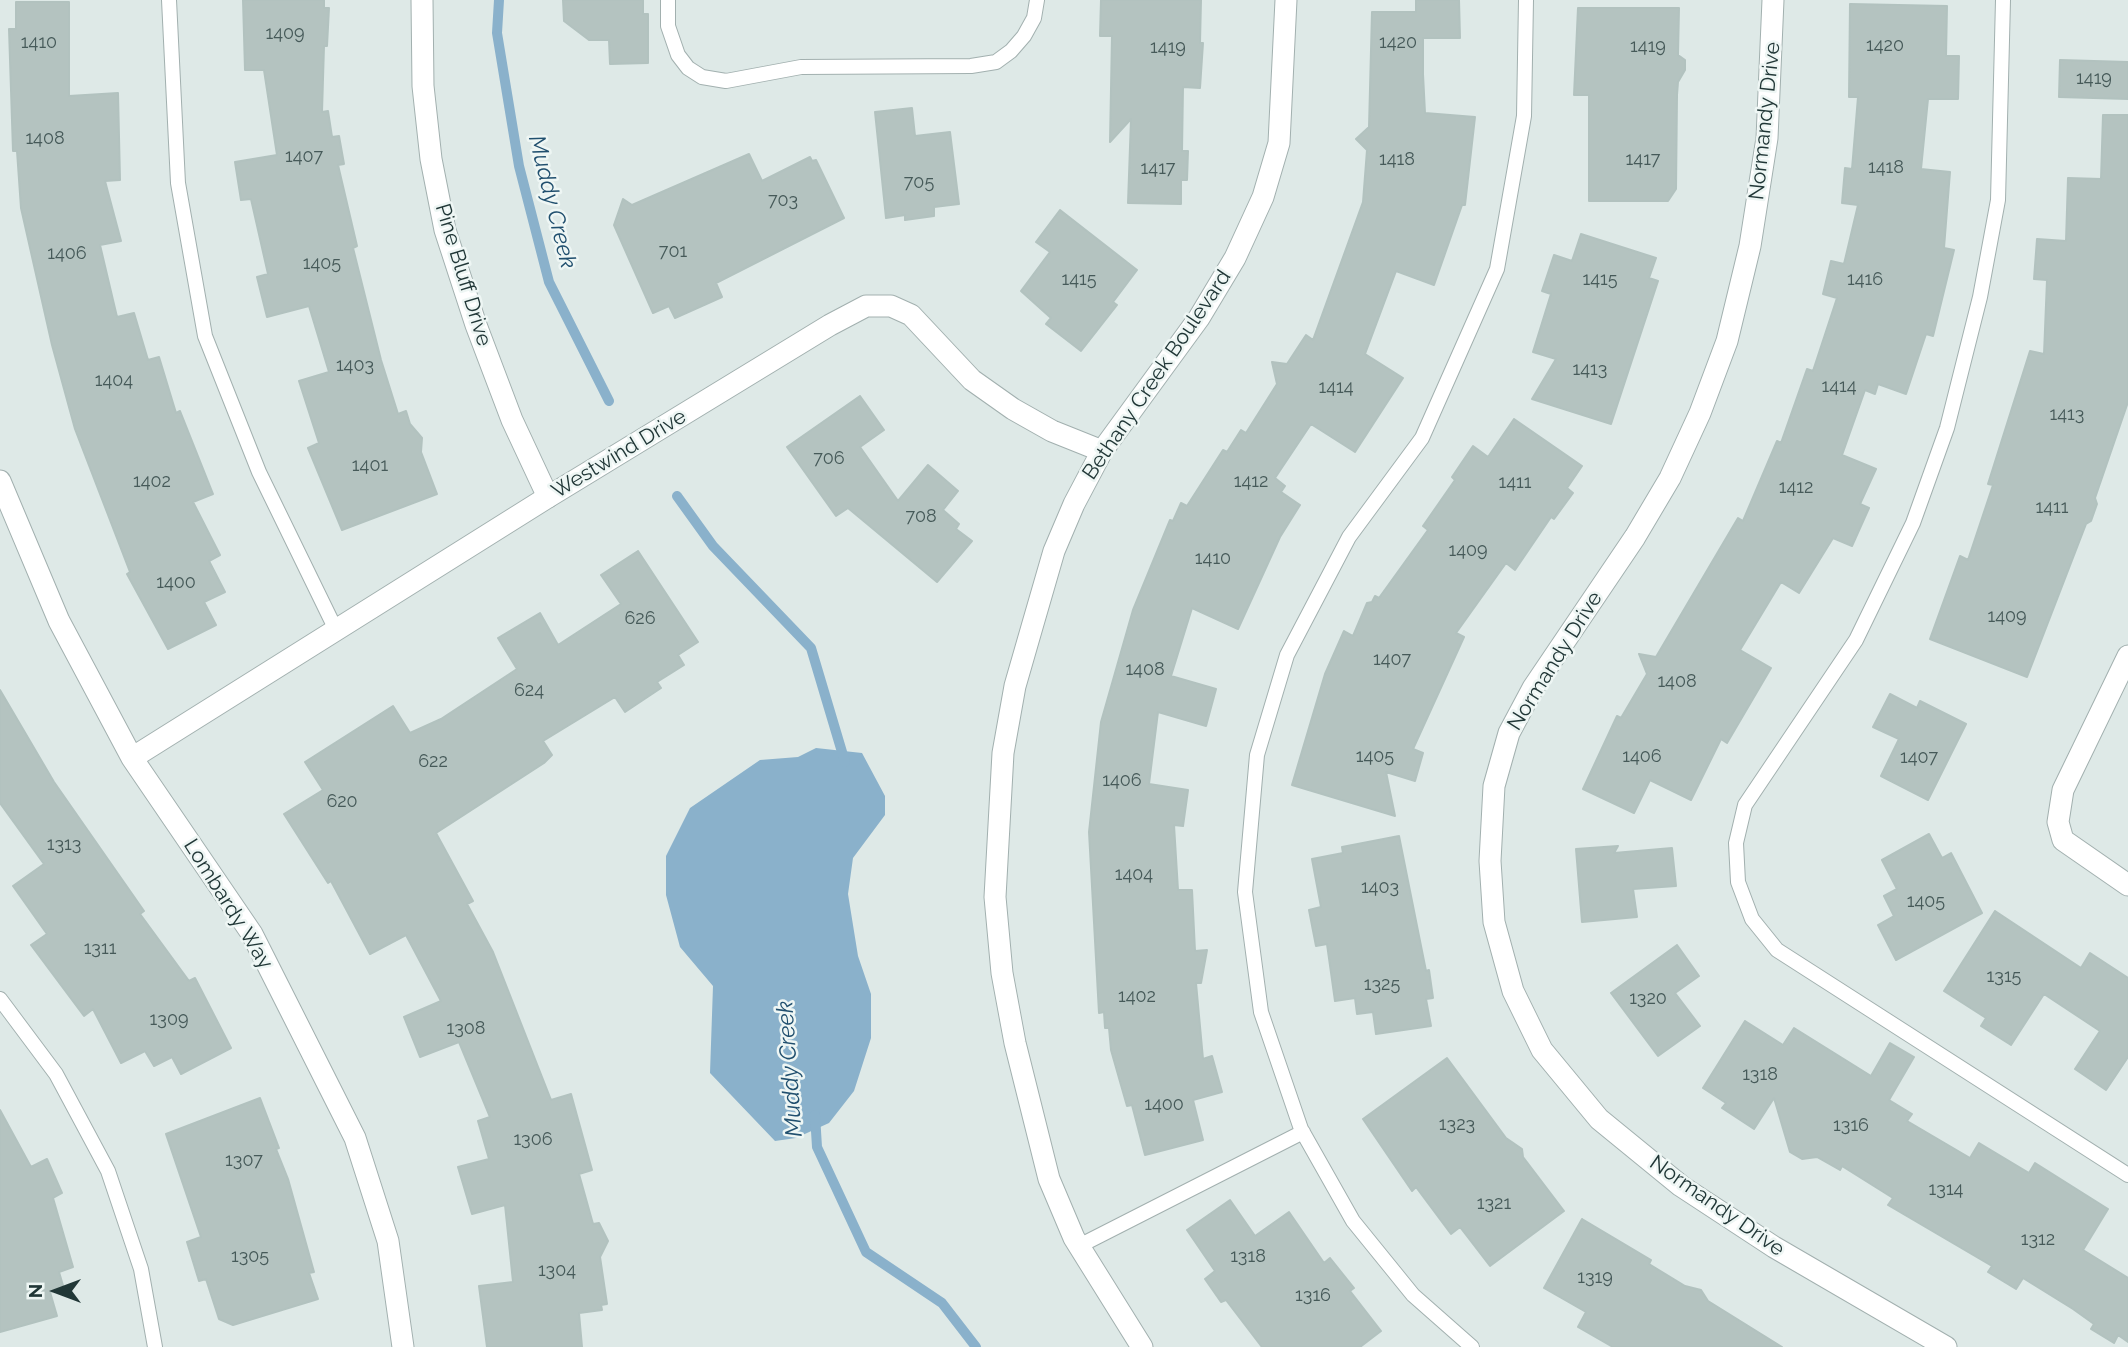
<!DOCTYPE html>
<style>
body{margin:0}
#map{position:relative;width:2128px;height:1347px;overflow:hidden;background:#dee9e7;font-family:Raleway,sans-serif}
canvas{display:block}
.north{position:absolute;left:21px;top:1256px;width:70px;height:70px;-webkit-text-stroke:5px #eef6f4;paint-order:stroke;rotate:270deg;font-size:19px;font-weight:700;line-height:28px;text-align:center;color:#213737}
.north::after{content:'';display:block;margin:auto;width:24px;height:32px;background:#213737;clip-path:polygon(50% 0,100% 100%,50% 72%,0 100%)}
</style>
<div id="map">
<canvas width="2128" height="1347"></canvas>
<div class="north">N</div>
</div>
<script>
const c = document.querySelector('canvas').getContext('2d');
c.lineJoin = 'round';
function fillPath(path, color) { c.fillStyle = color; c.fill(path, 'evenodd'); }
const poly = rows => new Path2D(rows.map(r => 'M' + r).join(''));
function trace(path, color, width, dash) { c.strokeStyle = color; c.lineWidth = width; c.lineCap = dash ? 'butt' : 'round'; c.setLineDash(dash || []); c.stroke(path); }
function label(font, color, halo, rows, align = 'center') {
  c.font = font + ' Raleway,sans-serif'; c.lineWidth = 5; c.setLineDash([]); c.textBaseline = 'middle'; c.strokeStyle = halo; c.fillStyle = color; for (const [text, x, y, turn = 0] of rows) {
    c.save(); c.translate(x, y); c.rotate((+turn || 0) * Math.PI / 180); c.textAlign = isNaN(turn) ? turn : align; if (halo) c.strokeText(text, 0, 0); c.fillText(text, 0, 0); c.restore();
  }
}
const water = poly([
 [816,748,862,753,885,796,885,815,853,858,848,894,858,956,871,994,871,1038,854,1091,829,1123,796,1138,775,1141,710,1073,713,986,680,947,666,895,666,856,690,808,760,760,798,757]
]);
const stream = poly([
 [499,0,497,33,519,166,549,282,609,401],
 [677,496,713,546,811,648,845,762],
 [815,1115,817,1147,866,1252,942,1303,976,1347]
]);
const building = poly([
 [243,0,324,0,324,8,329,8,327,46,324,46,322,112,328,111,332,137,339,136,344,164,338,165,357,246,353,248,381,360,398,414,406,411,410,424,422,438,421,452,437,494,342,530,308,448,319,443,299,381,329,372,309,306,267,317,257,277,268,274,251,199,241,200,235,162,277,155,264,70,245,70,243,0],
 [563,0,643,0,643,14,648,14,648,63,610,64,609,40,589,40,564,21,563,0],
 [1101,0,1201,0,1200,43,1203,43,1200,88,1183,87,1182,151,1188,151,1187,180,1181,180,1181,204,1128,203,1131,119,1110,142,1112,36,1100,36,1101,0],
 [1416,0,1459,0,1460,38,1423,38,1423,74,1425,113,1475,117,1465,205,1462,205,1434,285,1396,271,1365,354,1403,378,1355,452,1311,424,1275,478,1285,486,1281,492,1300,505,1280,537,1238,629,1192,608,1171,676,1216,689,1206,726,1158,712,1149,784,1188,790,1183,826,1174,825,1178,890,1192,890,1195,951,1207,950,1201,983,1196,983,1203,1059,1212,1056,1222,1092,1193,1100,1203,1140,1145,1155,1132,1105,1127,1106,1111,1050,1109,1028,1105,1028,1104,1012,1099,1013,1089,832,1101,722,1133,610,1170,520,1173,521,1181,503,1187,506,1223,450,1227,452,1241,430,1246,433,1277,384,1272,362,1287,364,1306,335,1313,340,1363,202,1367,150,1356,139,1369,127,1372,12,1416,12,1416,0],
 [16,2,69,2,69,96,118,93,120,180,105,181,121,241,100,245,117,317,134,313,148,360,159,357,176,413,180,411,213,494,193,502,220,555,209,561,225,592,204,602,216,625,168,649,127,574,130,572,75,429,52,345,21,208,17,151,13,151,9,29,16,29,16,2],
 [1850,4,1947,6,1946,56,1959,56,1958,99,1928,99,1921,169,1950,172,1944,248,1954,250,1933,336,1926,334,1906,394,1878,384,1875,394,1865,390,1842,455,1876,469,1860,504,1869,508,1852,546,1833,538,1799,593,1781,582,1740,650,1771,668,1727,743,1721,739,1691,800,1650,780,1634,813,1583,789,1617,716,1621,718,1647,674,1639,654,1656,657,1738,518,1743,521,1777,441,1781,443,1807,369,1813,371,1837,298,1823,294,1831,261,1844,264,1858,205,1842,203,1845,168,1852,169,1858,97,1849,97,1850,4],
 [1578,8,1679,8,1678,55,1685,60,1685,70,1678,82,1677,95,1676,189,1668,201,1589,201,1589,95,1574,95,1578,8],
 [2060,60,2128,62,2128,99,2059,97,2060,60],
 [912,108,915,136,950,132,959,204,934,207,934,216,905,220,905,215,886,218,875,112,912,108],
 [2103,115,2128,115,2128,402,2095,498,2097,504,2091,521,2086,524,2027,677,1930,639,1960,556,1968,560,1993,485,1988,484,2030,351,2044,354,2047,280,2034,279,2037,239,2066,241,2068,178,2101,179,2103,115],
 [749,154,762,181,810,157,812,161,816,160,844,218,716,283,722,297,675,318,669,306,653,313,614,225,623,199,632,205,749,154],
 [1060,210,1137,270,1113,302,1117,305,1081,351,1046,324,1051,318,1021,291,1050,252,1036,242,1060,210],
 [1581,234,1656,258,1649,278,1658,281,1611,424,1532,399,1556,359,1533,352,1551,294,1542,291,1554,255,1572,261,1581,234],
 [860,396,884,430,860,447,898,501,928,465,958,491,943,510,959,524,956,529,972,541,937,582,848,508,836,516,787,447,860,396],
 [1514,419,1582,466,1567,488,1573,493,1554,519,1551,517,1515,570,1506,563,1456,633,1464,637,1413,749,1423,753,1415,781,1386,772,1395,816,1292,785,1325,674,1344,631,1353,636,1367,603,1372,602,1375,596,1379,598,1428,530,1423,526,1455,480,1452,477,1473,446,1488,457,1514,419],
 [638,551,698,642,678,655,684,665,657,682,661,688,625,712,615,697,543,741,552,755,544,763,436,833,473,901,467,904,493,952,551,1100,571,1094,592,1170,579,1174,593,1224,599,1223,608,1241,600,1257,607,1304,601,1305,602,1310,579,1313,582,1347,487,1347,479,1286,513,1282,505,1205,472,1214,458,1167,489,1159,478,1121,490,1117,459,1042,420,1057,404,1017,441,1001,406,935,370,954,331,881,328,883,284,814,323,790,305,762,393,706,410,733,441,719,517,669,498,638,540,613,558,645,621,604,601,575,638,551],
 [0,690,54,782,144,911,140,914,189,981,195,978,231,1048,181,1074,172,1057,154,1066,145,1051,121,1063,93,1009,84,1016,31,945,47,934,13,886,44,864,0,803,0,690],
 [1890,694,1917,708,1920,701,1966,724,1928,800,1881,776,1899,739,1873,727,1890,694],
 [1929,834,1942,858,1951,853,1982,913,1896,960,1878,925,1894,916,1884,896,1897,889,1882,860,1929,834],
 [1399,836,1426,971,1429,970,1433,998,1426,999,1431,1026,1376,1034,1373,1012,1357,1014,1355,998,1335,1001,1327,944,1316,946,1309,910,1321,907,1312,859,1343,853,1342,847,1399,836],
 [1618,846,1614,853,1672,848,1676,886,1633,889,1637,917,1582,922,1576,849,1618,846],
 [1995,911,2081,968,2090,953,2128,978,2128,1057,2106,1090,2075,1069,2100,1031,2044,994,2011,1045,1981,1026,1986,1018,1944,991,1995,911],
 [1677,945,1699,976,1675,993,1700,1026,1658,1056,1611,993,1677,945],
 [1745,1021,1783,1045,1794,1028,1871,1076,1890,1043,1914,1057,1889,1100,1912,1114,1907,1121,1970,1158,1979,1143,2029,1173,2035,1163,2108,1209,2083,1250,2128,1278,2128,1342,2118,1335,2114,1343,2091,1329,2094,1324,2073,1309,2023,1278,2016,1289,1988,1272,1992,1266,1888,1205,1893,1198,1842,1166,1840,1170,1817,1157,1802,1159,1790,1152,1774,1098,1754,1129,1722,1108,1726,1103,1703,1088,1745,1021],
 [1447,1058,1506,1138,1522,1149,1523,1157,1564,1211,1490,1266,1460,1227,1451,1234,1416,1187,1412,1191,1363,1119,1447,1058],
 [260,1098,279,1148,276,1149,288,1179,314,1272,309,1273,318,1299,233,1325,219,1319,206,1279,199,1281,187,1242,201,1237,166,1134,260,1098],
 [0,1110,31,1167,47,1159,62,1193,53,1198,73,1267,59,1272,64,1289,50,1292,57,1316,0,1332,0,1110],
 [1230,1200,1255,1236,1289,1212,1324,1263,1330,1258,1354,1288,1350,1291,1381,1331,1360,1347,1262,1347,1226,1300,1221,1302,1205,1279,1215,1271,1187,1230,1230,1200],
 [1582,1219,1651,1260,1649,1264,1685,1286,1701,1290,1708,1301,1782,1347,1613,1347,1578,1327,1586,1312,1544,1288,1582,1219]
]);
const service = poly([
 [169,0,178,183,205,336,259,472,336,630],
 [668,0,668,26,678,55,688,68,702,77,726,81,801,67,971,66,996,62,1011,51,1024,36,1034,18,1037,0],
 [2003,0,1998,200,1980,297,1947,428,1913,523,1856,640,1745,805,1736,843,1738,882,1752,919,1777,950,2128,1175],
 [0,999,56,1074,108,1171,141,1269,155,1347],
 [1079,1246,1303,1132],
 [1472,1347,1413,1295,1353,1221,1301,1129,1261,1012,1245,892,1257,755,1287,655,1349,537,1422,438,1497,269,1524,116,1526,0]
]);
const minor = poly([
 [1773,0,1767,138,1750,246,1727,341,1700,413,1670,478,1635,537,1533,688,1509,733,1494,786,1490,861,1494,922,1513,991,1542,1050,1599,1119,1681,1186,1774,1247,1946,1347],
 [0,481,59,621,132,758,252,934,355,1138,388,1241,403,1347],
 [2128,656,2063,790,2058,822,2063,840,2128,885],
 [132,758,548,497,830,325,866,306,891,306,911,315,972,380,1013,409,1052,431,1102,451],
 [1142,1347,1074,1238,1049,1179,1015,1043,1002,973,995,897,1003,753,1015,686,1032,627,1054,551,1074,504,1102,451,1199,318,1235,258,1263,197,1279,143,1286,0]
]);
const tertiary = poly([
 [422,0,423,86,431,159,445,230,476,325,512,420,548,497]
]);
const numberNames = [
 ["1409",285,34],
 ["1410",39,43],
 ["1420",1398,43],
 ["1420",1885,46],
 ["1419",1648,47],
 ["1419",1168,48],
 ["1419",2094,79],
 ["1408",45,139],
 ["1407",304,157],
 ["1418",1397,160],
 ["1417",1643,160],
 ["1418",1886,168],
 ["1417",1158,169],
 ["705",919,183],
 ["703",783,201],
 ["701",673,252],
 ["1406",67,254],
 ["1405",322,264],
 ["1415",1079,280],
 ["1415",1600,280],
 ["1416",1865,280],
 ["1403",355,366],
 ["1413",1590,370],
 ["1404",114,381],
 ["1414",1839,387],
 ["1414",1336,388],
 ["1413",2067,415],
 ["706",829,459],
 ["1401",370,466],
 ["1402",152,482],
 ["1412",1251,482],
 ["1411",1515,483],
 ["1412",1796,488],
 ["1411",2052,508],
 ["708",921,517],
 ["1409",1468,551],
 ["1410",1213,559],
 ["1400",176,583],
 ["1409",2007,617],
 ["626",640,619],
 ["1407",1392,660],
 ["1408",1145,670],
 ["1408",1677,682],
 ["624",529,691],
 ["1405",1375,757],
 ["1406",1642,757],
 ["1407",1919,758],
 ["622",433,762],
 ["1406",1122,781],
 ["620",342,802],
 ["1313",64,845],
 ["1404",1134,875],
 ["1403",1380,888],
 ["1405",1926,902],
 ["1311",100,949],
 ["1315",2004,977],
 ["1325",1382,985],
 ["1402",1137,997],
 ["1320",1648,999],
 ["1309",169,1020],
 ["1308",466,1029],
 ["1318",1760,1075],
 ["1400",1164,1105],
 ["1323",1457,1125],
 ["1316",1851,1126],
 ["1306",533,1140],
 ["1307",244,1161],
 ["1314",1946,1190],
 ["1321",1494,1204],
 ["1312",2038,1240],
 ["1305",250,1257],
 ["1318",1248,1257],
 ["1304",557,1271],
 ["1319",1595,1278],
 ["1316",1313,1296]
];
const streetNames = [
 ["Normandy Drive",1765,121,-84],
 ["Pine Bluff Drive",463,275,73],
 ["Bethany Creek Boulevard",1157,375,-56],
 ["Westwind Drive",619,454,-31],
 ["Normandy Drive",1555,661,-58],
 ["Lombardy Way",228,904,58],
 ["Normandy Drive",1717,1206,35]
];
const waterNames = [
 ["Muddy Creek",552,202,76],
 ["Muddy Creek",790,1069,-94]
];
fillPath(water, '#8ab1cb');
trace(stream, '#8ab1cb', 10);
fillPath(building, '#b4c3c0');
trace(building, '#b2c2bf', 2);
trace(service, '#a2b0af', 16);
trace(minor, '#a2b0af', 23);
trace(tertiary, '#a2b0af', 23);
trace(service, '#fff', 14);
trace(minor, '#fff', 21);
trace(tertiary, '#fff', 21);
label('18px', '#465a59', null, numberNames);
label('21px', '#213737', '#eef6f4', streetNames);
label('italic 23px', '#204f6e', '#eef6f4', waterNames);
</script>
